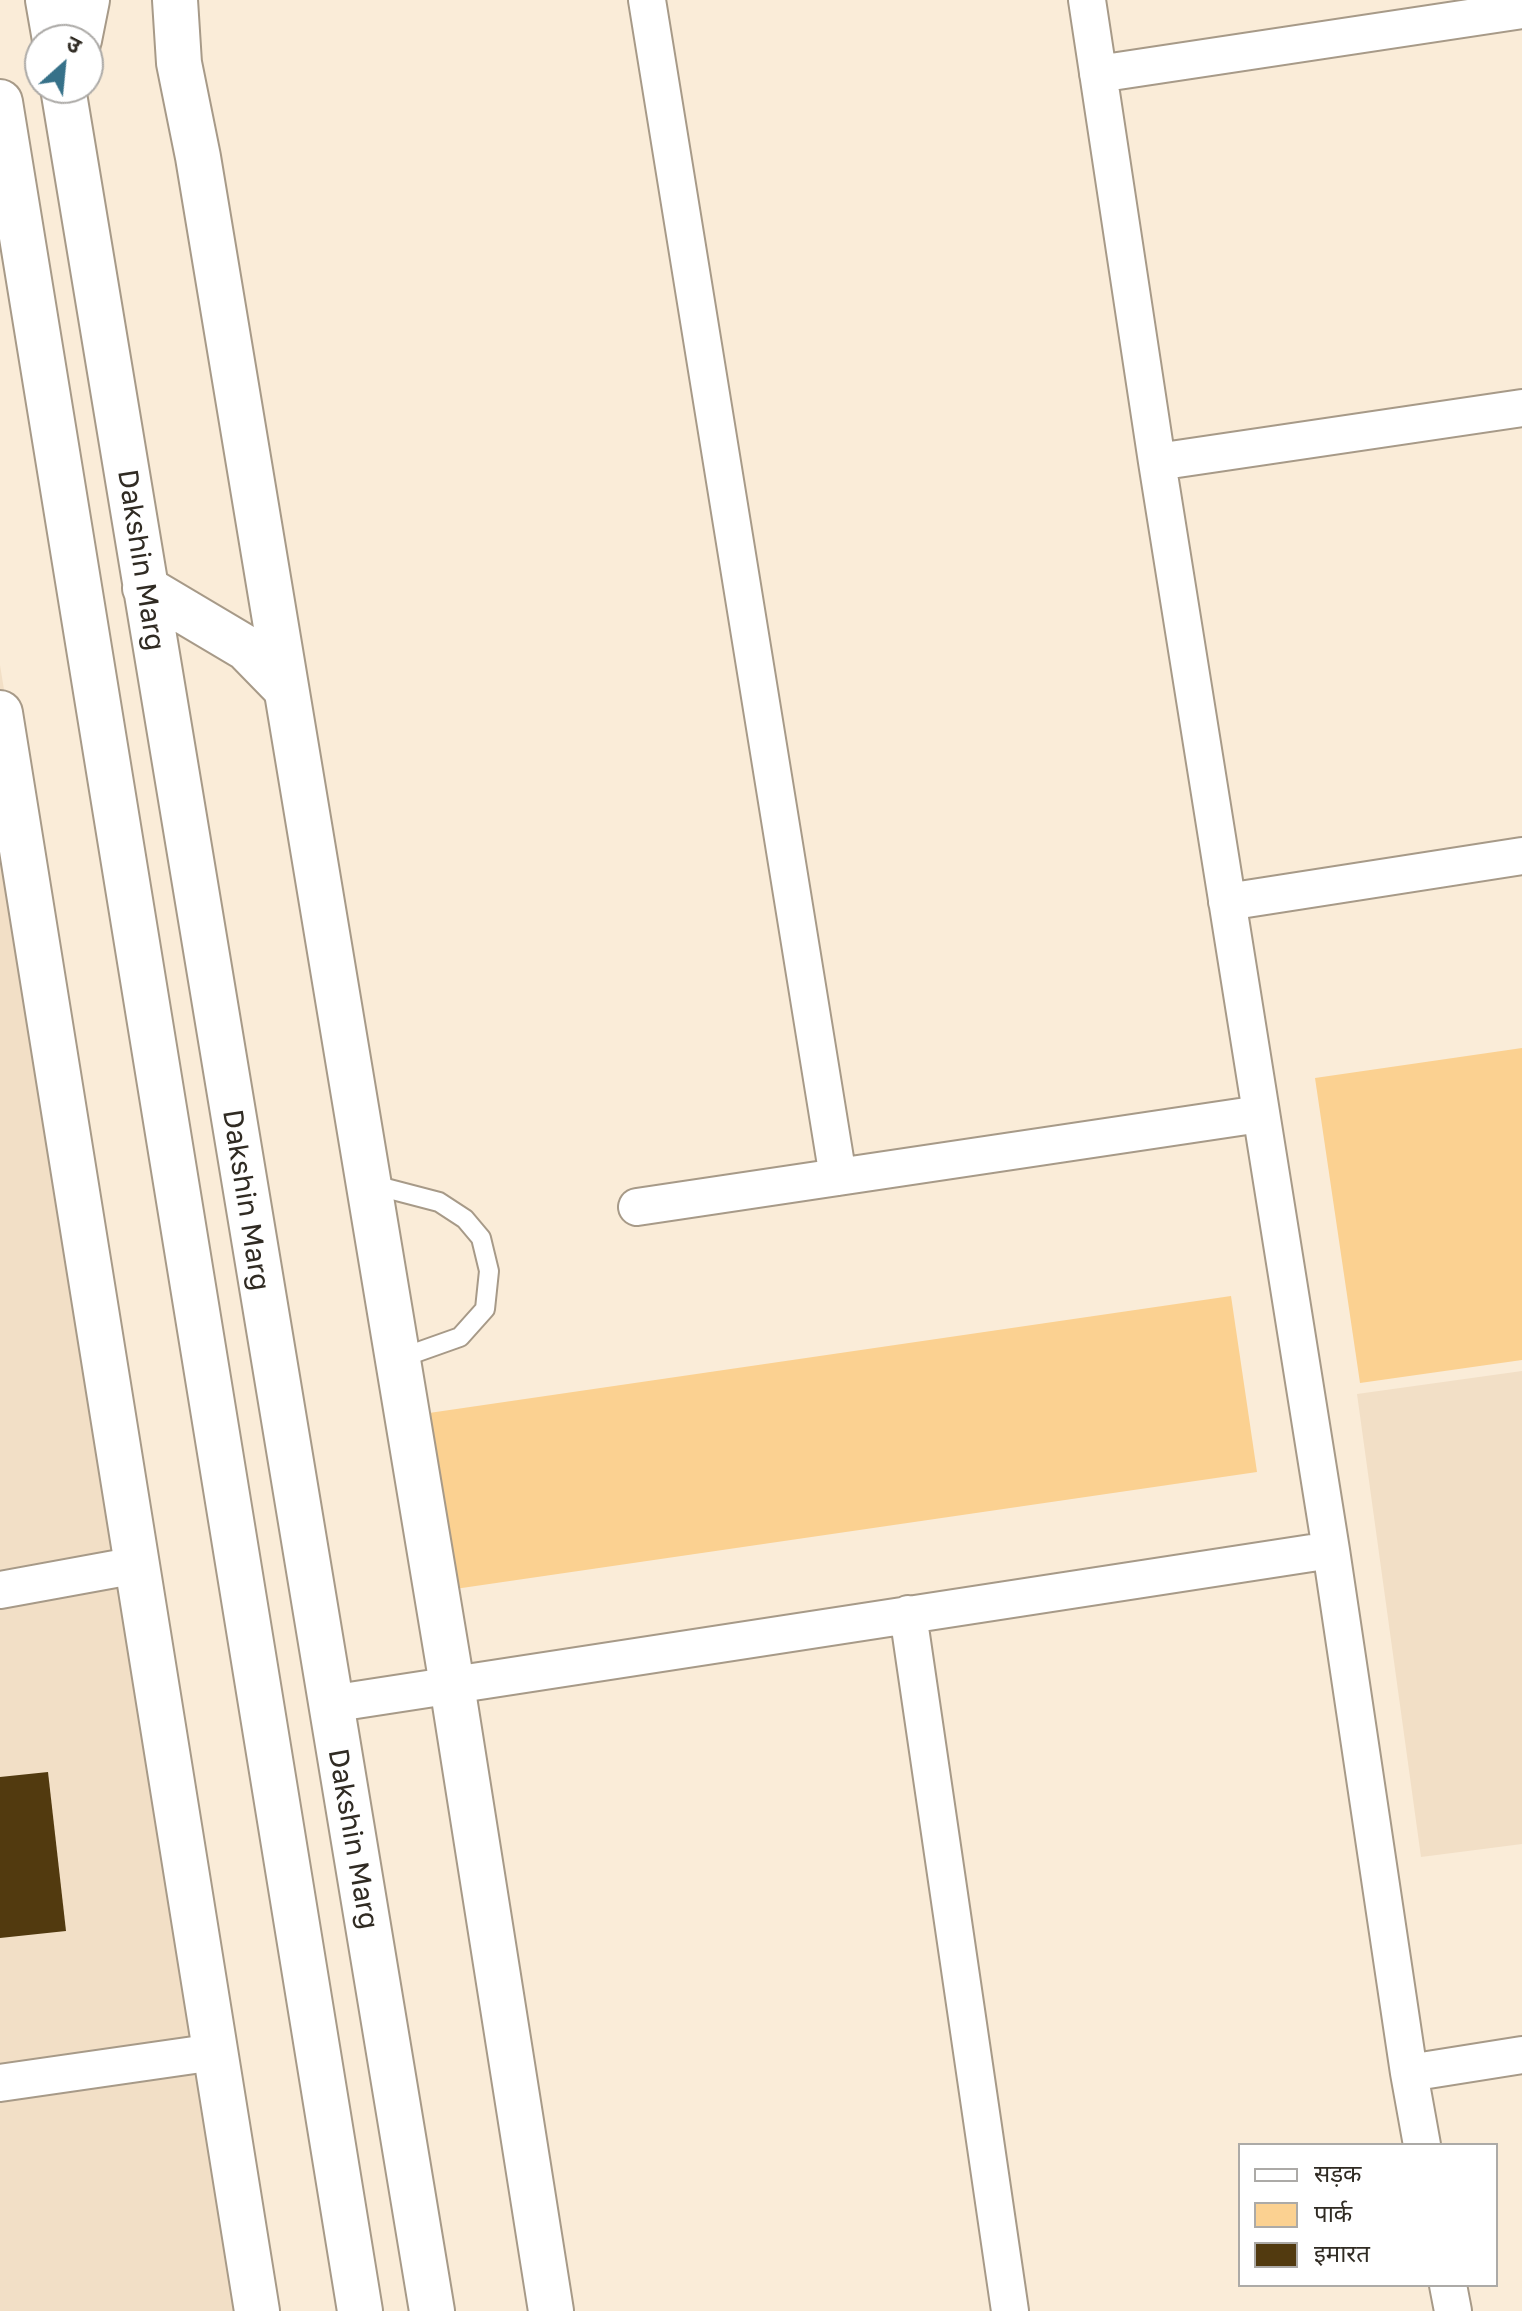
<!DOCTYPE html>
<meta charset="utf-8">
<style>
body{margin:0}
#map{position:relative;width:1522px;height:2311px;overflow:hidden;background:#faecd8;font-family:"Golos Text","Noto Sans Devanagari",sans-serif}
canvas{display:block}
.legend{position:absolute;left:1238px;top:2143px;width:260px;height:144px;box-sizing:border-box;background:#fff;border:2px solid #acaaa7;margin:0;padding:10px 14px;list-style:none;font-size:24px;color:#302b23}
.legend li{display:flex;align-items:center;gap:16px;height:40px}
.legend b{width:40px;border:2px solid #acaaa7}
.north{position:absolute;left:24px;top:24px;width:80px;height:80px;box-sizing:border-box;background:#fff;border:2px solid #acaaa7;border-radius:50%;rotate:27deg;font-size:22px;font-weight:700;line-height:32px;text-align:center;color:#302b23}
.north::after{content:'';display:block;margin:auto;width:28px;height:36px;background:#367189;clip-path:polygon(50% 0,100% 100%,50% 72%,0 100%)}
</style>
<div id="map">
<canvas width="1522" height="2311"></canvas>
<ul class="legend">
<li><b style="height:10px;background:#fff"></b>सड़क</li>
<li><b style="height:22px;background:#fbd191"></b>पार्क</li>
<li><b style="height:22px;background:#523a0f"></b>इमारत</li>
</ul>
<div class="north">उ</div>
</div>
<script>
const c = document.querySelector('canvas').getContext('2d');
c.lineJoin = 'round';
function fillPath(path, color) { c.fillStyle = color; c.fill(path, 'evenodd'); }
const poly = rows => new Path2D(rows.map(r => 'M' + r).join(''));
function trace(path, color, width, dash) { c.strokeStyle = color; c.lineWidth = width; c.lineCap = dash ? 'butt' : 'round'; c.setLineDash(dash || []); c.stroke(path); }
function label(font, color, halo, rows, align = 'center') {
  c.font = font + ' "Golos Text",sans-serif'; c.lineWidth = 8; c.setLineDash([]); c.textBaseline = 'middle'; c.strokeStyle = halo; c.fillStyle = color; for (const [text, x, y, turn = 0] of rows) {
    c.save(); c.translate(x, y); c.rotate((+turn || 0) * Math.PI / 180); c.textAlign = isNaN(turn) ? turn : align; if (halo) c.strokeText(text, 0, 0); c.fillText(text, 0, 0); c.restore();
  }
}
const built = poly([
 [0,665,270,2311,0,2311],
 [1522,1371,1522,1844,1421,1857,1357,1394]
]);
const green = poly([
 [1522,1048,1522,1360,1360,1383,1315,1078],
 [1231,1296,1257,1472,455,1589,429,1413]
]);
const building = poly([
 [48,1772,66,1931,0,1938,0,1777]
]);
const service = poly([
 [370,1184,439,1202,465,1219,481,1238,489,1271,485,1309,460,1337,398,1359]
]);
const minor = poly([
 [647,0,838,1177],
 [1087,0,1157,462,1331,1550,1409,2073,1422,2145],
 [1098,74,1522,10],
 [1157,462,1522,408],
 [1227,902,1522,856],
 [637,1207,1260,1114],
 [0,1590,137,1565],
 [908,1614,1010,2311],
 [330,1704,1331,1550],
 [1409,2073,1522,2055],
 [0,2083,215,2052],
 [1448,2285,1453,2311]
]);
const tertiary = poly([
 [175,0,179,63,198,157,452,1685,551,2311],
 [0,713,257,2311]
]);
const secondary = poly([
 [48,0,55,40],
 [79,40,87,0],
 [63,88,432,2311],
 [0,102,360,2311],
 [145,588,246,648,284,687]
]);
const streetNames = [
 ["Dakshin Marg",141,560,81],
 ["Dakshin Marg",246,1200,81],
 ["Dakshin Marg",353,1839,80]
];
fillPath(built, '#f2dfc6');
fillPath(green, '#fbd191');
fillPath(building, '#523a0f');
trace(service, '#a79a88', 22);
trace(minor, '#a79a88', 40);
trace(tertiary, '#a79a88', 48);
trace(secondary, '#a79a88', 48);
trace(service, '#fff', 18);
trace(minor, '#fff', 36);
trace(tertiary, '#fff', 44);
trace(secondary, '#fff', 44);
label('28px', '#302b23', '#fff', streetNames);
</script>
